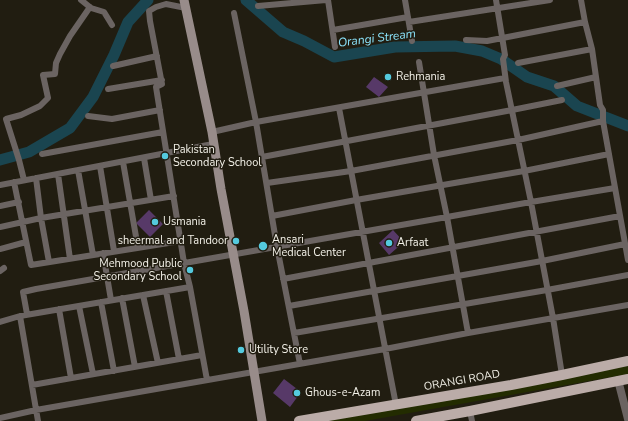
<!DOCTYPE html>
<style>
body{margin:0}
canvas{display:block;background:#211d11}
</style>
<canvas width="628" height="421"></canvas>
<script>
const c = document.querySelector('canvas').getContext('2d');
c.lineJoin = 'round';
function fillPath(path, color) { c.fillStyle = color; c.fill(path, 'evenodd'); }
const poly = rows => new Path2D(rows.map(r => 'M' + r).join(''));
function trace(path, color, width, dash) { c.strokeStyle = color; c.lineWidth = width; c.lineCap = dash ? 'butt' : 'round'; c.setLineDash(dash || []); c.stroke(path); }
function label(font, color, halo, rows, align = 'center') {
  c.font = font + ' "Nunito Sans",sans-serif'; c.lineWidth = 3; c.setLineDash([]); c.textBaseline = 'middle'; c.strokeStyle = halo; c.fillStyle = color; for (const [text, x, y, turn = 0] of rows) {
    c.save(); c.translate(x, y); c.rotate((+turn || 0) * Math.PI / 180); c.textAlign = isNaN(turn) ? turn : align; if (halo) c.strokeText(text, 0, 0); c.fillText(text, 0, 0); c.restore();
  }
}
const green = poly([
 [628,366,628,374,365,421,319,421]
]);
const river = poly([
 [246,0,283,32,304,41,334,57,395,47,455,46,482,51,501,59,527,77,554,86,577,106,628,126],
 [0,160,29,152,70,128,93,97,114,55,128,22,148,0]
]);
const building = poly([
 [374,77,388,87,379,97,366,87],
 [149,210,163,224,150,237,136,223],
 [393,230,404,242,389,255,379,243],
 [284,379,301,392,290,407,273,393]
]);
const minor = poly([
 [81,0,91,8,104,12,112,25],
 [328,0,335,47],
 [405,0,412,41],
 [496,0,505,55,503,59,506,82,531,202,553,318,562,375],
 [581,0,585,22,592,49,600,105,603,110,603,121,628,260],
 [258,6,326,0],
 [186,8,166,4,156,7,149,11,150,21,162,84,156,87,184,263,190,287,207,380],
 [234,13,256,122,277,247,300,364],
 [409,22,550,0],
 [333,30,408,17],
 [466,40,487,41,585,22],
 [419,62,434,155,447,217,468,333],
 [518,63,592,49],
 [113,66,157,56],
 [557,86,596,77],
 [108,89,162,80],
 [339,108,396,405],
 [88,116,112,119,160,110],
 [212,132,256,122,505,78],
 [42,154,163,132],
 [262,157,512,110,562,100],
 [144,158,151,200],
 [123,162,138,248],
 [100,166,114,251],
 [78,170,93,255],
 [58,174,70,259],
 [36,178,41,218,49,262],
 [24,180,19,160,6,119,21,115,40,106,48,98,43,75,55,74,56,63,60,54,70,36,90,7],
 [14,182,31,265,181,241],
 [267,183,351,171,518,140,603,121],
 [0,185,213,144],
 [0,206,19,202],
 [272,216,356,200,524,171,609,154],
 [0,227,41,218,174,196],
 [0,249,26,242],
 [103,253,111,300],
 [0,271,4,268],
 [283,279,620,216],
 [166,291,179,359],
 [143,295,158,363],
 [122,298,135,367],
 [101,302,114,371],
 [79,306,93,374],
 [289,306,542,261,625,244],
 [59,309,71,378],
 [27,314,23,292,36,289,447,217,531,202,615,188],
 [20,316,38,421],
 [0,322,20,316,190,287],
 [294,333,547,290,628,275],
 [32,385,202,355],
 [470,411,472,421],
 [0,418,36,410,385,349,468,333,628,305]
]);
const tertiary = poly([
 [618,380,628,419]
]);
const secondary = poly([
 [184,0,212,132,221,189,244,311,262,421]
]);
const primary = poly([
 [299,421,511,385,562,375,628,361],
 [416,421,470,411,628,379]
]);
const markers = [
 [388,77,4,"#54cade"],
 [165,156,4,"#54cade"],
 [155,222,4,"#54cade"],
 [236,241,4,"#54cade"],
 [389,243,4,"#54cade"],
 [263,246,5,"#54cade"],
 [190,270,4,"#54cade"],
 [241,350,4,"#54cade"],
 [297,393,4,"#54cade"]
];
const poiNames = [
 ["Rehmania",396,77],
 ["Pakistan",173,150],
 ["Secondary School",173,163],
 ["Usmania",163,222],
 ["Ansari",272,240],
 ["Medical Center",272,253],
 ["sheermal and Tandoor",228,241,"right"],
 ["Arfaat",397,243],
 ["Mehmood Public",182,264,"right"],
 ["Secondary School",182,277,"right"],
 ["Utility Store",249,350],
 ["Ghous-e-Azam",305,393]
];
const streetNames = [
 ["ORANGI ROAD",462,381,-10]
];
const waterNames = [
 ["Orangi Stream",377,39,-7]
];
fillPath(green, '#232c01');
trace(river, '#1a4550', 11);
fillPath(building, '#573968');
trace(minor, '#6b6462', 6);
trace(tertiary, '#6b6462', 8);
trace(secondary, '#988c8a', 9);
trace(primary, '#bbaca8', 10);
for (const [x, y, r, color] of markers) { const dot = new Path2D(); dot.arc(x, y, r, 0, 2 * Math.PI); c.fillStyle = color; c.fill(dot); trace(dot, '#211d11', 1.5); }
label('11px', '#f2f0e7', '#211d11', poiNames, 'left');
label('11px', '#f2f0e7', '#211d11', streetNames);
label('italic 12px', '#8be4fc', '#211d11', waterNames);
</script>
